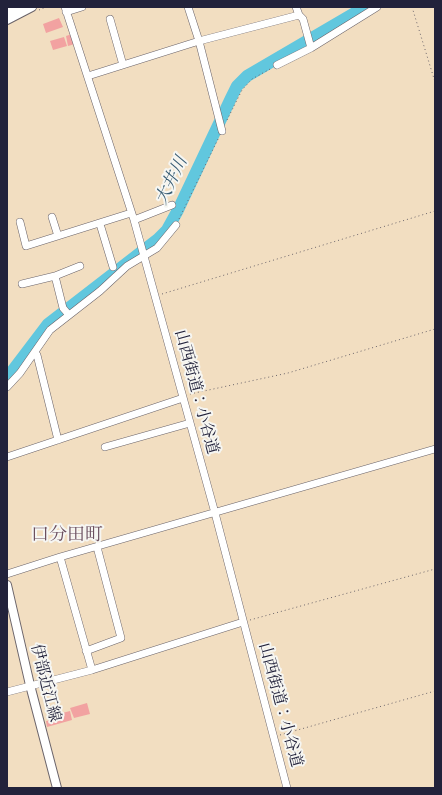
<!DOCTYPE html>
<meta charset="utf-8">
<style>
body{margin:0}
#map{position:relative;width:442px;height:795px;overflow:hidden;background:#f2dec1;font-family:"Gentium Book Plus",serif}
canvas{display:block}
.frame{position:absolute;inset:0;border:8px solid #22223b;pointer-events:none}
</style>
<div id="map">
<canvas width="442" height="795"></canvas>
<div class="frame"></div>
</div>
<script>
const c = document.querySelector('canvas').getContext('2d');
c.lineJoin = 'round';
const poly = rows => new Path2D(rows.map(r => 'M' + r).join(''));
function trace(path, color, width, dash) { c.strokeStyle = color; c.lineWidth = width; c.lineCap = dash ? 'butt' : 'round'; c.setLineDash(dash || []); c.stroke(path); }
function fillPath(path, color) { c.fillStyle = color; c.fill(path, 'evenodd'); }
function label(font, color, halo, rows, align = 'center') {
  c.font = font + ' "Gentium Book Plus","Noto Serif JP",serif'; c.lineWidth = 4; c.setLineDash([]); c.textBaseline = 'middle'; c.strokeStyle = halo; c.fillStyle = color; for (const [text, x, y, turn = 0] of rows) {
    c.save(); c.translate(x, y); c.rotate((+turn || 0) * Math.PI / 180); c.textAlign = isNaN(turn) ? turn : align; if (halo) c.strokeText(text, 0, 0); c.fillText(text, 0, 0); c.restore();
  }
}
const river = poly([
 [7,378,48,324,158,239,167,230,178,210,231,98,237,86,247,76,365,7]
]);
const building = poly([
 [59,18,63,27,46,33,43,24],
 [72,34,75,44,68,46,66,36],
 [64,37,67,46,53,50,50,41],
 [87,703,90,714,74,718,70,708],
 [70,711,72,720,47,727,46,721,52,720,51,716]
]);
const path = poly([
 [412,7,435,82],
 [39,10,46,7],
 [227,120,242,90,252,79,272,68],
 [179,219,219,137],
 [162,294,435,211],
 [190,394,288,373,435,329],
 [250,620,435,569],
 [280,735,435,691]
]);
const minor = poly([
 [65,7,134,220,215,513,287,788],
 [296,7,299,15,303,19,311,48],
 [66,12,82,7],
 [110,19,123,65],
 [277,65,311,48,377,7],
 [88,76,199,41,188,7],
 [222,131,199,41,299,15],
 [52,217,58,236],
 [134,220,172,205],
 [20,222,26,246,131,213],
 [100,224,113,267],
 [55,276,80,266],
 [22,284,55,276,63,308,69,315],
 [34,353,37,355,58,440],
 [7,387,20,373,50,330,100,291,127,266,157,248,176,225],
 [105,447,190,423],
 [7,457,183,398],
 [60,557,92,670],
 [7,574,60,557,435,449],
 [86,651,121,638,97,547],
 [7,692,92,670,243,622]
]);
const major = poly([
 [7,12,18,7],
 [7,20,32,7],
 [7,585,30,685,57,788]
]);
const streetNames = [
 ["山西街道：小谷道",196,392,75],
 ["伊部近江線",45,683,76],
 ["山西街道：小谷道",280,705,75]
];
const waterNames = [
 ["大井川",172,181,-64]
];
const quarterNames = [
 ["口分田町",67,535]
];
trace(river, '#61c7de', 12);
fillPath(building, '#f2a2a1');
trace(minor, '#6b646a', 8);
trace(major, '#6b646a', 10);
trace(path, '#6b646a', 1, [1, 3]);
trace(minor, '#fff', 7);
trace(major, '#fff', 8);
label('16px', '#22223b', '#f6f6f2', streetNames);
label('italic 17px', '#385c74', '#f6f6f2', waterNames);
label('18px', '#6b4f5f', '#f6f6f2', quarterNames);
</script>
